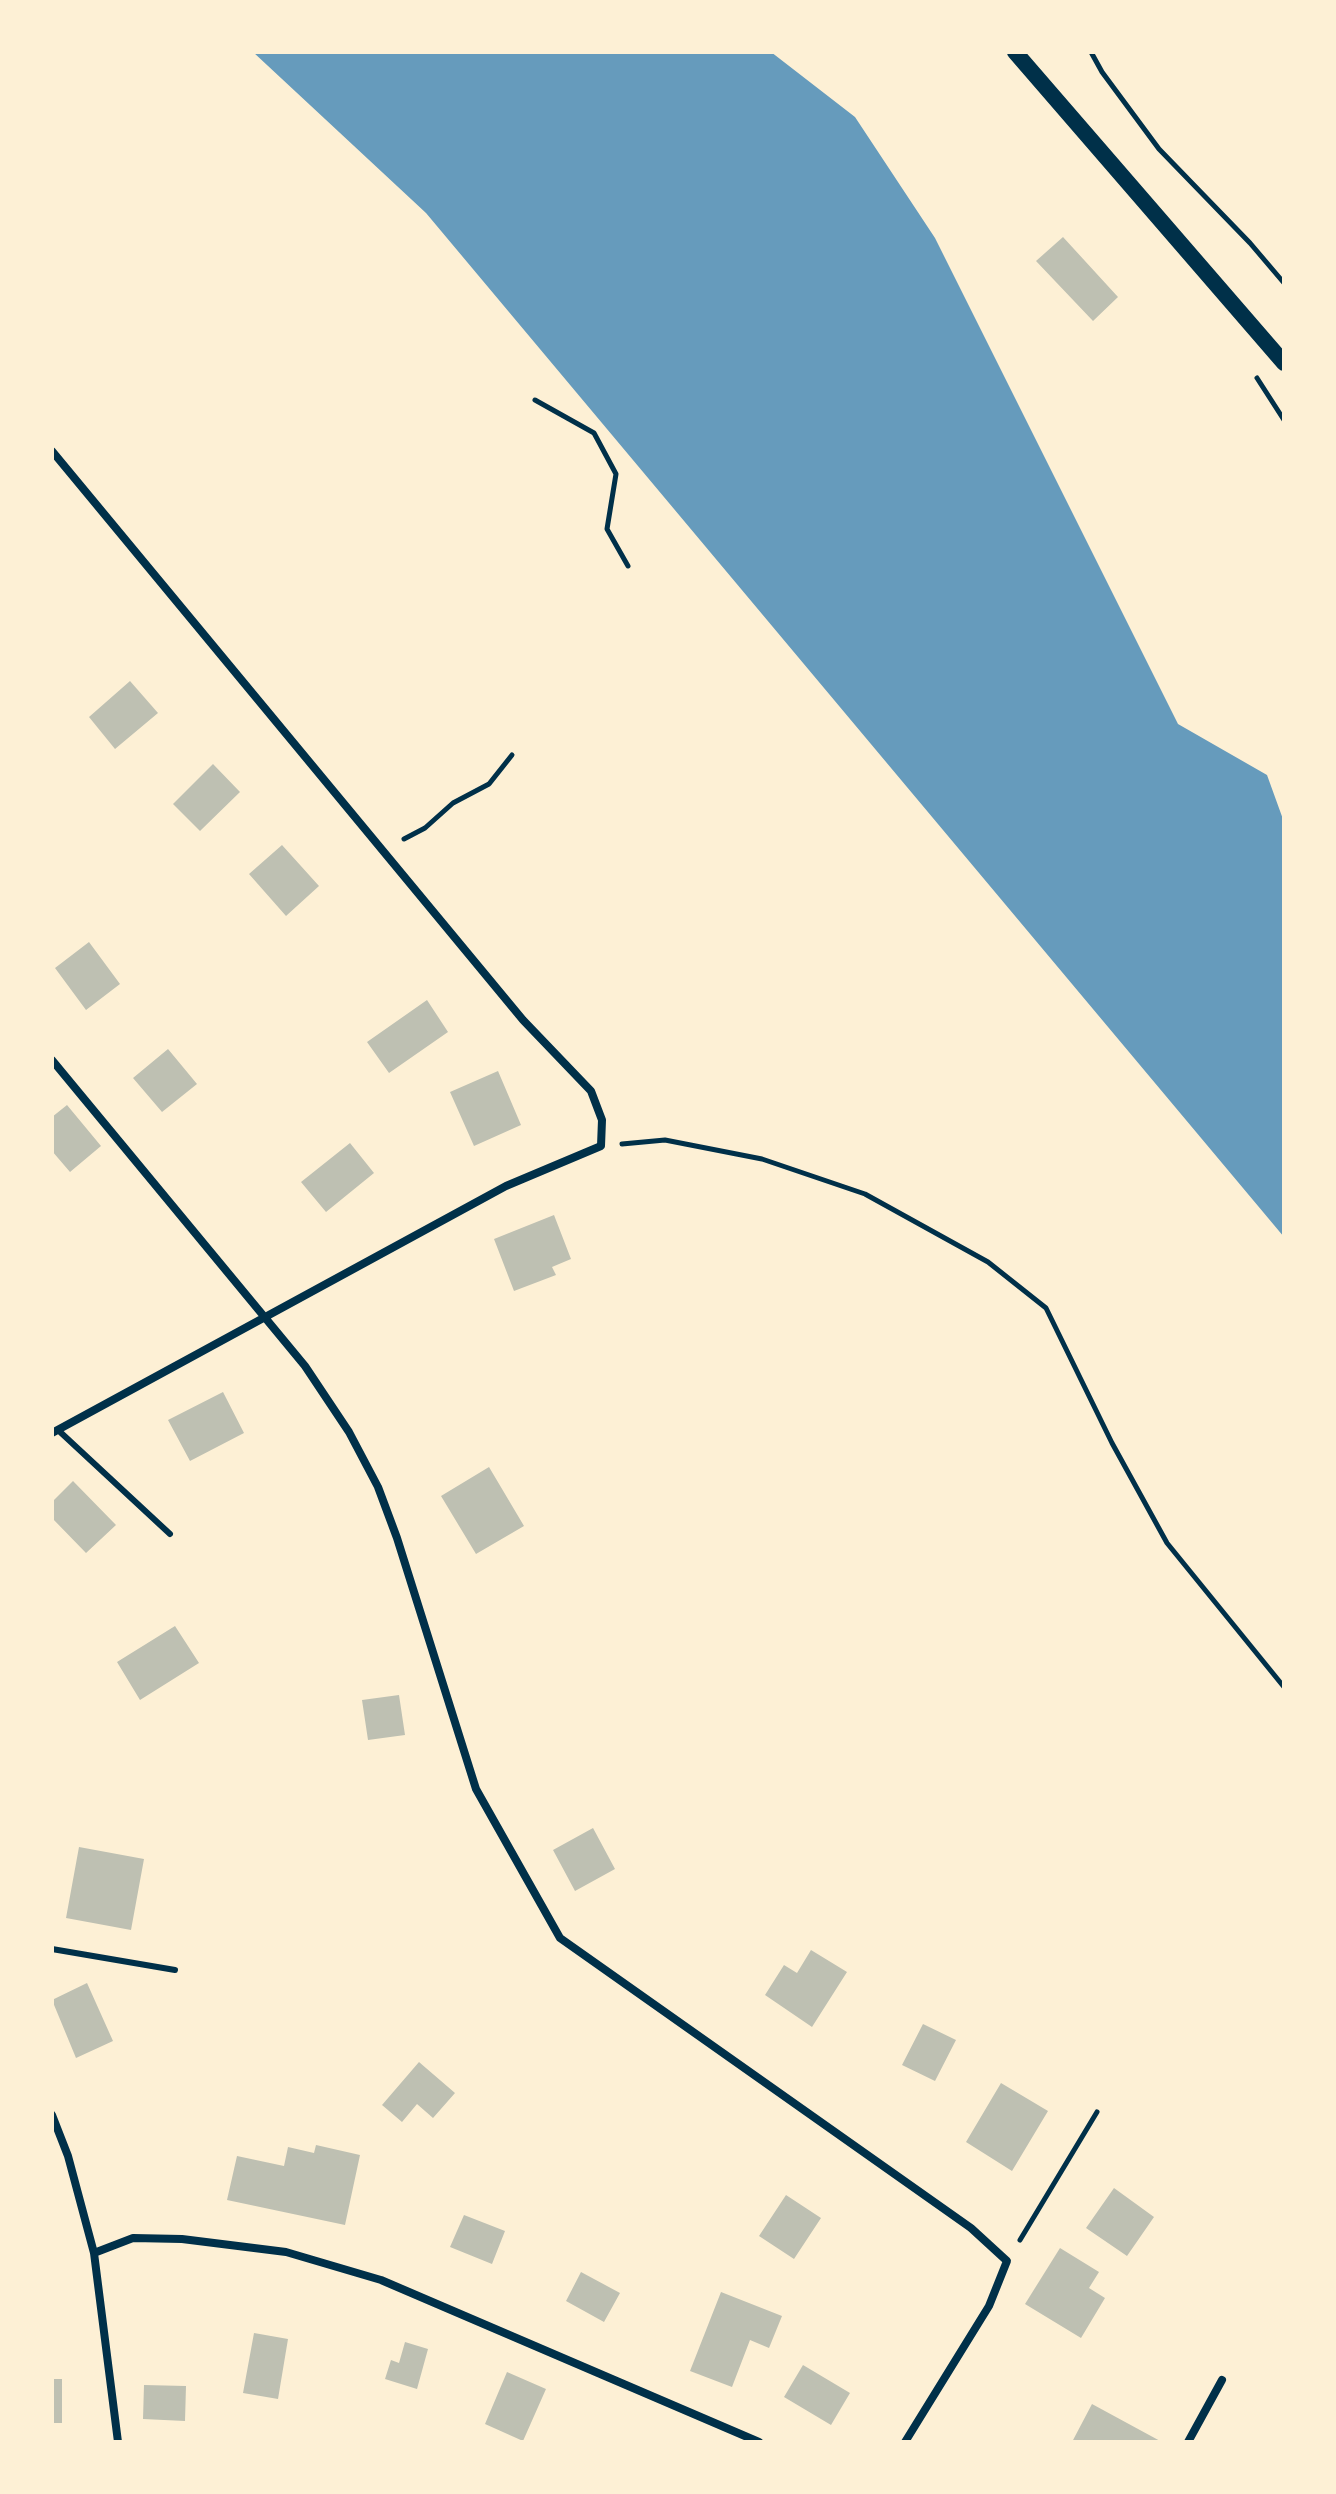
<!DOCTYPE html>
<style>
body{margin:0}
#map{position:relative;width:1336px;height:2494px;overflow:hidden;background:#fdf0d5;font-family:Barlow,sans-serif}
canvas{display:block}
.frame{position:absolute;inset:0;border:54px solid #fdf0d5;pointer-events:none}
</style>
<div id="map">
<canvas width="1336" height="2494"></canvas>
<div class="frame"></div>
</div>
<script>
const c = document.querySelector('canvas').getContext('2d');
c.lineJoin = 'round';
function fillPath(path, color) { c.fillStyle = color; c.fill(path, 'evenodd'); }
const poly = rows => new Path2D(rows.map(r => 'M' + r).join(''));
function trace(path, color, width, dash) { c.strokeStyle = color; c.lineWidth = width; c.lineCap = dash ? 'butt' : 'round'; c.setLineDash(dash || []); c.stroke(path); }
const water = poly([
 [253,52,771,52,855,117,935,238,1178,724,1267,775,1284,822,1284,1237,426,213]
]);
const building = poly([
 [1063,237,1118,297,1093,321,1036,261],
 [130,681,158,713,115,749,89,717],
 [213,764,240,792,200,831,173,804],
 [282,845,319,886,286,916,249,874],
 [89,942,120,984,86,1010,55,968],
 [427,1000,448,1032,389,1073,367,1042],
 [168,1049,197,1084,162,1112,133,1078],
 [498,1071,521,1125,474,1146,450,1092],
 [67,1105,101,1146,70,1172,52,1151,52,1117],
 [350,1143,374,1173,326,1212,301,1182],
 [554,1215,571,1259,552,1267,556,1275,514,1291,494,1239],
 [223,1392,244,1433,190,1461,168,1420],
 [489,1467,524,1526,476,1554,441,1496],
 [73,1481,116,1525,86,1553,52,1518,52,1502],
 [175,1626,199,1663,140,1700,117,1662],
 [399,1695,405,1735,368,1740,362,1700],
 [593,1828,615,1869,575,1891,553,1850],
 [79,1847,144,1859,131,1930,66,1918],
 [811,1950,847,1972,812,2027,765,1995,784,1965,797,1973],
 [87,1983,113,2041,76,2058,52,2000],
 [923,2024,956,2040,935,2081,902,2065],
 [419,2062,455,2093,433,2118,417,2104,402,2122,382,2105],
 [1001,2083,1048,2111,1012,2171,966,2142],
 [316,2145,360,2155,345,2225,227,2200,237,2156,284,2166,288,2147,314,2153],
 [1114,2188,1154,2217,1127,2256,1086,2228],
 [786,2195,821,2218,794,2259,759,2236],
 [464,2215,505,2231,492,2264,450,2247],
 [1060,2248,1099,2272,1089,2288,1105,2298,1081,2338,1025,2304],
 [581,2272,620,2293,604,2322,566,2301],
 [721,2292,782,2316,769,2348,750,2340,732,2387,690,2371],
 [254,2333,288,2339,278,2399,243,2393],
 [405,2342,428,2349,417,2389,385,2379,391,2360,399,2363],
 [803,2365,850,2393,831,2425,784,2397],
 [507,2372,546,2389,523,2441,485,2424],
 [52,2379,62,2379,62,2423,52,2423],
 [144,2385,186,2386,185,2421,143,2419],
 [1092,2404,1162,2442,1072,2442]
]);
const path = poly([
 [1091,52,1102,72,1159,149,1250,243,1284,283],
 [1257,378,1284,420],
 [535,400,594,433,616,474,607,529,628,566],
 [404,839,425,828,453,803,489,784,512,755],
 [622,1144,665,1140,762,1159,865,1194,988,1262,1046,1308,1112,1443,1167,1543,1284,1687],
 [1020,2240,1097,2112]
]);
const service = poly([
 [58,1430,170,1534],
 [52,1949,175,1970]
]);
const minor = poly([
 [52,451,523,1020,591,1091,602,1120,601,1146,506,1186,52,1433],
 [52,1060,305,1366,349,1432,378,1487,397,1538,476,1789,560,1938,971,2228,1007,2261,989,2306,905,2442],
 [52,2115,68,2156,94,2253,118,2442],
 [94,2253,133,2238,182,2239,286,2252,381,2280,759,2442],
 [1188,2442,1222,2380]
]);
const secondary = poly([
 [1015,52,1284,363]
]);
fillPath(water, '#669bbc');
fillPath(building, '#bec0b2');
trace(path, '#003049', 5);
trace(service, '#003049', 6);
trace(minor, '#003049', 8);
trace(secondary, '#003049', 16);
</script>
